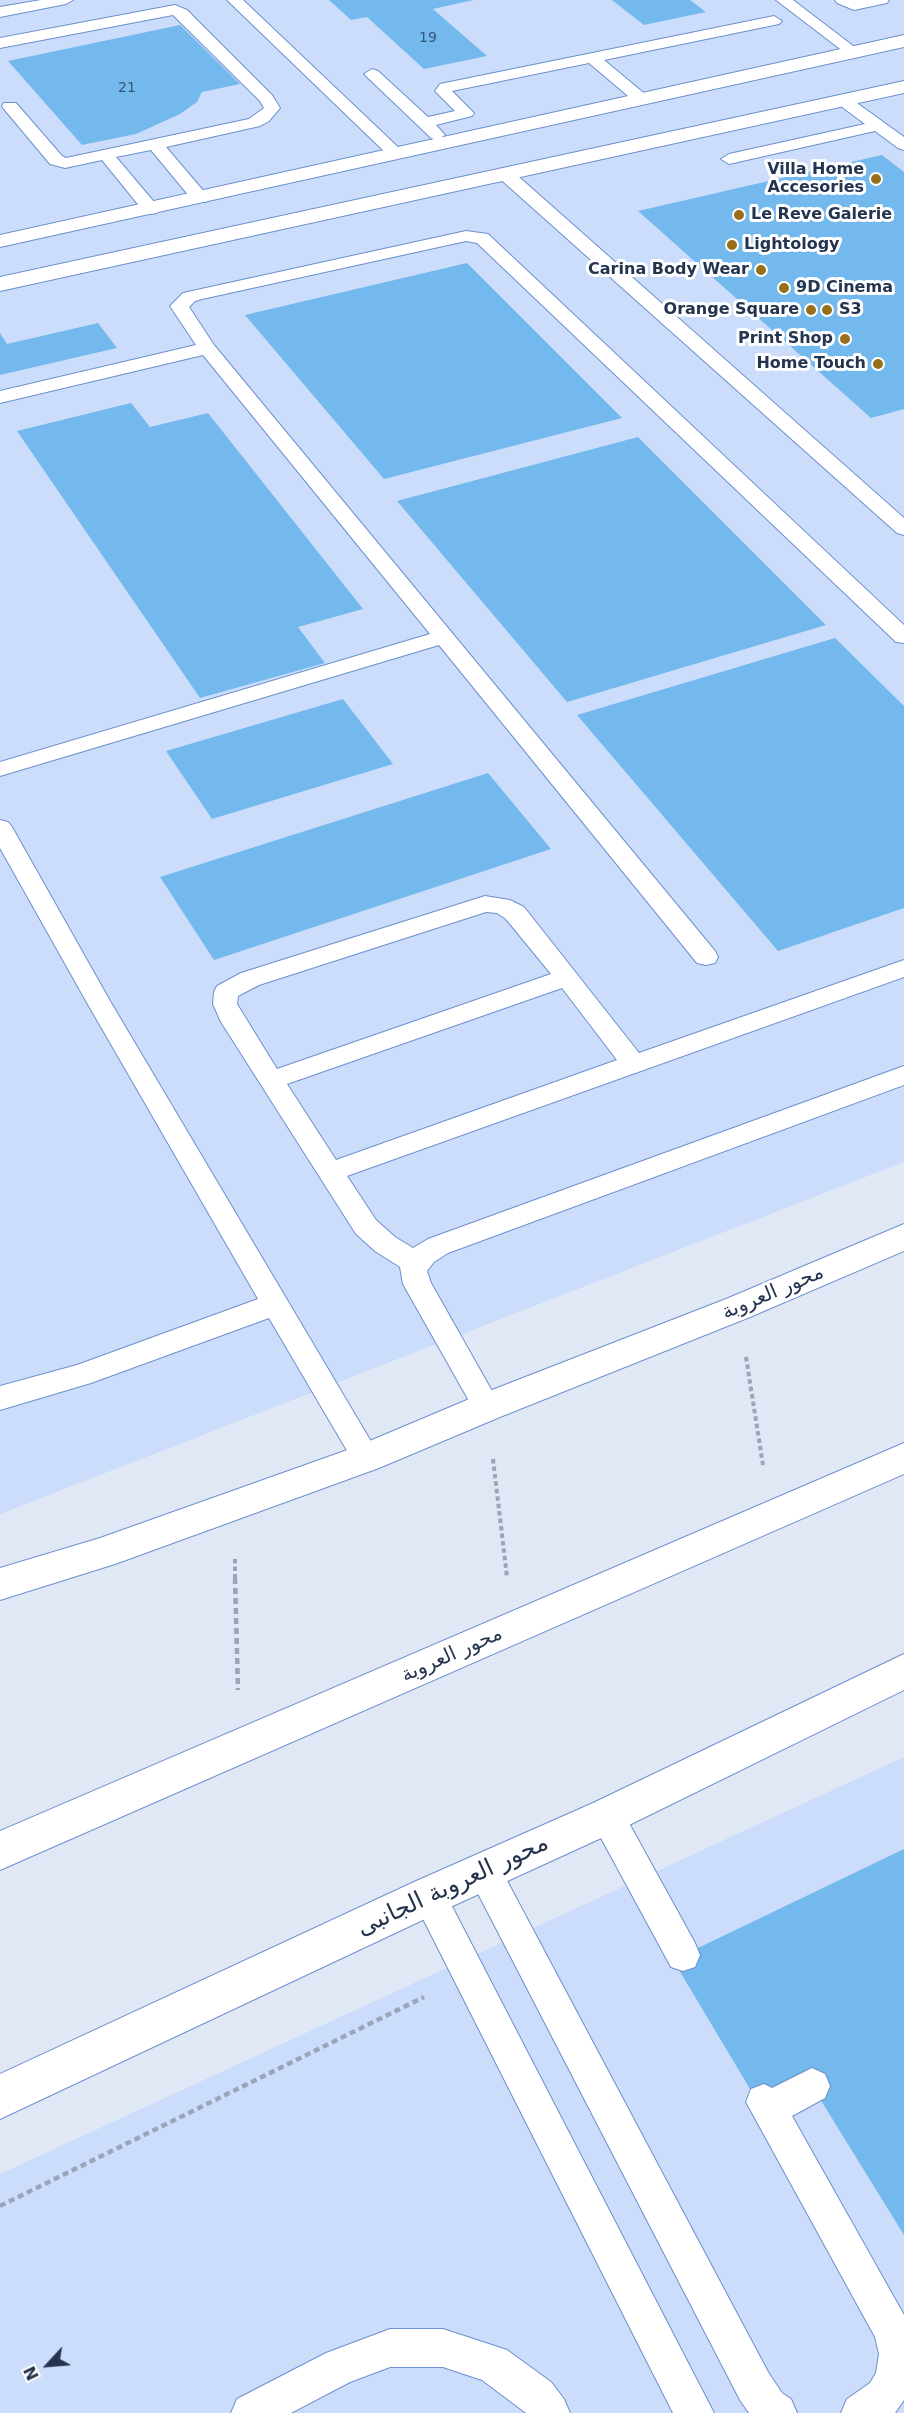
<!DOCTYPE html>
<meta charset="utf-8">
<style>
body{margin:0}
#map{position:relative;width:904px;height:2413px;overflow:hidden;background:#e0e8f6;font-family:"DejaVu Sans",sans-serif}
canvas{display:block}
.north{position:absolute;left:18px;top:2335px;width:60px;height:60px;-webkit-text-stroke:4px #fff;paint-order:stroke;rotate:244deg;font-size:16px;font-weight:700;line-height:24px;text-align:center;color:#25344e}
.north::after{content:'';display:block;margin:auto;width:21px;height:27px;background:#25344e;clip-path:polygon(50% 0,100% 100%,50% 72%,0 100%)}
</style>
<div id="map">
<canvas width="904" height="2413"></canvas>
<div class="north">N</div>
</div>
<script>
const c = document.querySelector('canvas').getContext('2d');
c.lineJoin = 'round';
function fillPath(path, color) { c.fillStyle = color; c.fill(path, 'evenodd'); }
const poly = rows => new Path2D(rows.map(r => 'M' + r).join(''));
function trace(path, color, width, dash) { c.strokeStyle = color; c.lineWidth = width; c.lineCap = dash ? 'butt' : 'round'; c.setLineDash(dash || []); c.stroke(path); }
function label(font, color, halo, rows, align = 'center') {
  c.font = font + ' "DejaVu Sans",Cairo,sans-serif'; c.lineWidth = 6; c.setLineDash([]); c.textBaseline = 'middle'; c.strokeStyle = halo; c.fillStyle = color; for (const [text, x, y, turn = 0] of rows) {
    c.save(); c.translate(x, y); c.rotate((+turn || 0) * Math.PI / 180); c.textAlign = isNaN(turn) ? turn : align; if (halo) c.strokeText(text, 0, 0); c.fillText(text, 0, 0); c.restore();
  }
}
const built = poly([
 [0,0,904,0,904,1162,0,1514],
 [904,1757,904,2413,0,2413,0,2174]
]);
const building = poly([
 [329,0,473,0,433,9,487,56,424,69,367,17,351,20],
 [612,0,690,0,706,12,644,25],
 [180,25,240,84,202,92,197,102,180,114,136,134,82,145,8,61],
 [882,155,904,172,904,409,871,418,638,211],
 [467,263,622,418,384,479,245,315],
 [98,323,117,348,0,375,0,333,7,344],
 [131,403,150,427,208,413,363,609,298,627,325,663,200,698,17,431],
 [638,437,826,625,567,702,397,501],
 [835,638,904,706,904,908,778,951,577,715],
 [343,699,393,764,212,819,166,751],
 [488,773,551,849,214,960,160,877],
 [904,1849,904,2235,812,2086,759,2104,673,1960]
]);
const pathFar1 = poly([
 [746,1357,763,1465],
 [493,1459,507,1577],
 [235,1559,235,1580]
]);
const path = poly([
 [235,1578,238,1690],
 [0,2206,424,1997]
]);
const service = poly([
 [41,0,73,0,66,4,0,17,0,7,41,0],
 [227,0,243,0,401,150,403,153,401,156,389,156,227,0],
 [776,0,793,0,861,52,858,55,848,55,776,0],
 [835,0,889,0,887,3,854,10,837,3,835,0],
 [175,5,187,10,272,95,280,108,269,121,260,126,166,147,206,194,208,198,206,202,194,202,151,150,116,157,160,209,157,213,151,214,145,213,102,160,65,168,50,164,4,109,2,106,4,103,16,103,62,156,66,158,249,119,264,108,260,101,173,15,0,48,0,38,175,5],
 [774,16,782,21,779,24,604,60,646,95,648,98,640,103,634,101,589,63,452,91,474,113,472,116,436,125,445,135,437,140,431,138,364,74,372,69,378,71,428,117,455,111,435,91,440,84,774,16],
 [844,96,850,98,904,137,904,150,898,148,875,131,729,164,721,159,729,154,865,124,838,104,836,101,838,98,844,96],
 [504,168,510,169,904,518,904,535,897,533,498,177,496,173,504,168],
 [466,231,488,234,904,625,904,643,896,642,477,243,466,241,202,299,195,301,189,307,214,345,715,951,718,957,715,963,706,965,697,963,439,645,0,776,0,762,430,634,203,355,0,403,0,391,196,345,170,306,183,293,466,231],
 [0,820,8,822,12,827,110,1001,376,1450,381,1458,376,1466,366,1470,356,1466,269,1318,91,1383,0,1410,0,1386,77,1365,258,1299,86,1001,0,848,0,820],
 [485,896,510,900,524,907,639,1053,904,960,904,977,347,1176,376,1220,395,1237,413,1248,428,1239,904,1066,904,1085,448,1253,434,1262,427,1271,431,1283,501,1407,497,1415,487,1419,477,1415,403,1284,400,1267,375,1251,356,1234,221,1022,213,1004,214,992,217,986,241,973,485,896],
 [486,912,497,913,506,919,551,974,277,1069,237,1004,238,996,259,985,486,912],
 [562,988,617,1060,336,1160,287,1084,562,988],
 [607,1801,619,1805,695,1943,700,1955,695,1967,683,1971,671,1967,595,1827,590,1816,595,1805,607,1801],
 [484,1855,496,1860,768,2372,782,2393,791,2399,797,2413,749,2413,740,2400,472,1882,467,1871,472,1860,484,1855],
 [429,1880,441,1885,714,2413,673,2413,417,1907,412,1896,417,1885,429,1880],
 [812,2068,825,2074,830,2086,825,2098,792,2116,904,2315,904,2400,895,2413,841,2413,847,2399,870,2383,876,2373,879,2354,875,2337,746,2102,751,2089,764,2084,772,2088,812,2068],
 [390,2329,443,2329,507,2350,551,2382,564,2399,570,2413,526,2413,482,2380,443,2367,390,2367,350,2382,291,2413,231,2413,237,2399,326,2353,390,2329]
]);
const tertiary = poly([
 [904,35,904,47,0,247,0,235,904,35],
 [904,81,904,93,0,291,0,277,904,81],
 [904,1654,904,1690,621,1829,444,1910,0,2119,0,2074,414,1882,593,1803,904,1654]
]);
const primary = poly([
 [904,1224,904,1251,750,1317,500,1417,379,1468,115,1564,0,1600,0,1568,100,1538,353,1448,474,1397,726,1299,904,1224],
 [904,1443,904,1474,0,1870,0,1831,904,1443]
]);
const markers = [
 [876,179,6,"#976f1a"],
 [739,215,6,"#976f1a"],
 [732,245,6,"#976f1a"],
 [761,270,6,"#976f1a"],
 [784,288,6,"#976f1a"],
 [811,310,6,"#976f1a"],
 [827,310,6,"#976f1a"],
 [845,339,6,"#976f1a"],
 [878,364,6,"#976f1a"]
];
const farNumbernames = [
 ["19",428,38],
 ["21",127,88]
];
const farPoinames = [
 ["Villa Home",864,170],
 ["Accesories",864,188],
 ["Le Reve Galerie",751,215,"left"],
 ["Lightology",744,245,"left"],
 ["Carina Body Wear",749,270],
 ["9D Cinema",796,288,"left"],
 ["Orange Square",799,310],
 ["S3",839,310,"left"],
 ["Print Shop",833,339],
 ["Home Touch",866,364]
];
const streetNames = [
 ["محور العروبة",773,1293,-23],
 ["محور العروبة",452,1655,-24]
];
const nearStreetnames = [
 ["محور العروبة الجانبى",453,1886,-25]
];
fillPath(built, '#ccddfb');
fillPath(building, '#73b9ed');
trace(service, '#6c8fce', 2);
trace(tertiary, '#6c8fce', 2);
trace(primary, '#6c8fce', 2);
trace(pathFar1, '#9aa5b7', 4, [4.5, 3]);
trace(path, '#9aa5b7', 4.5, [6, 4]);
fillPath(service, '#fff');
fillPath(tertiary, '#fff');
fillPath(primary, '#fff');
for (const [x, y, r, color] of markers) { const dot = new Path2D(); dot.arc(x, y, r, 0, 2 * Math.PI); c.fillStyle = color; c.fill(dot); trace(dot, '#fff', 2); }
label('14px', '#385576', null, farNumbernames);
label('bold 16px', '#25344e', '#fff', farPoinames, 'right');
label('20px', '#25344e', '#fff', streetNames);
label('24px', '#25344e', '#fff', nearStreetnames);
</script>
